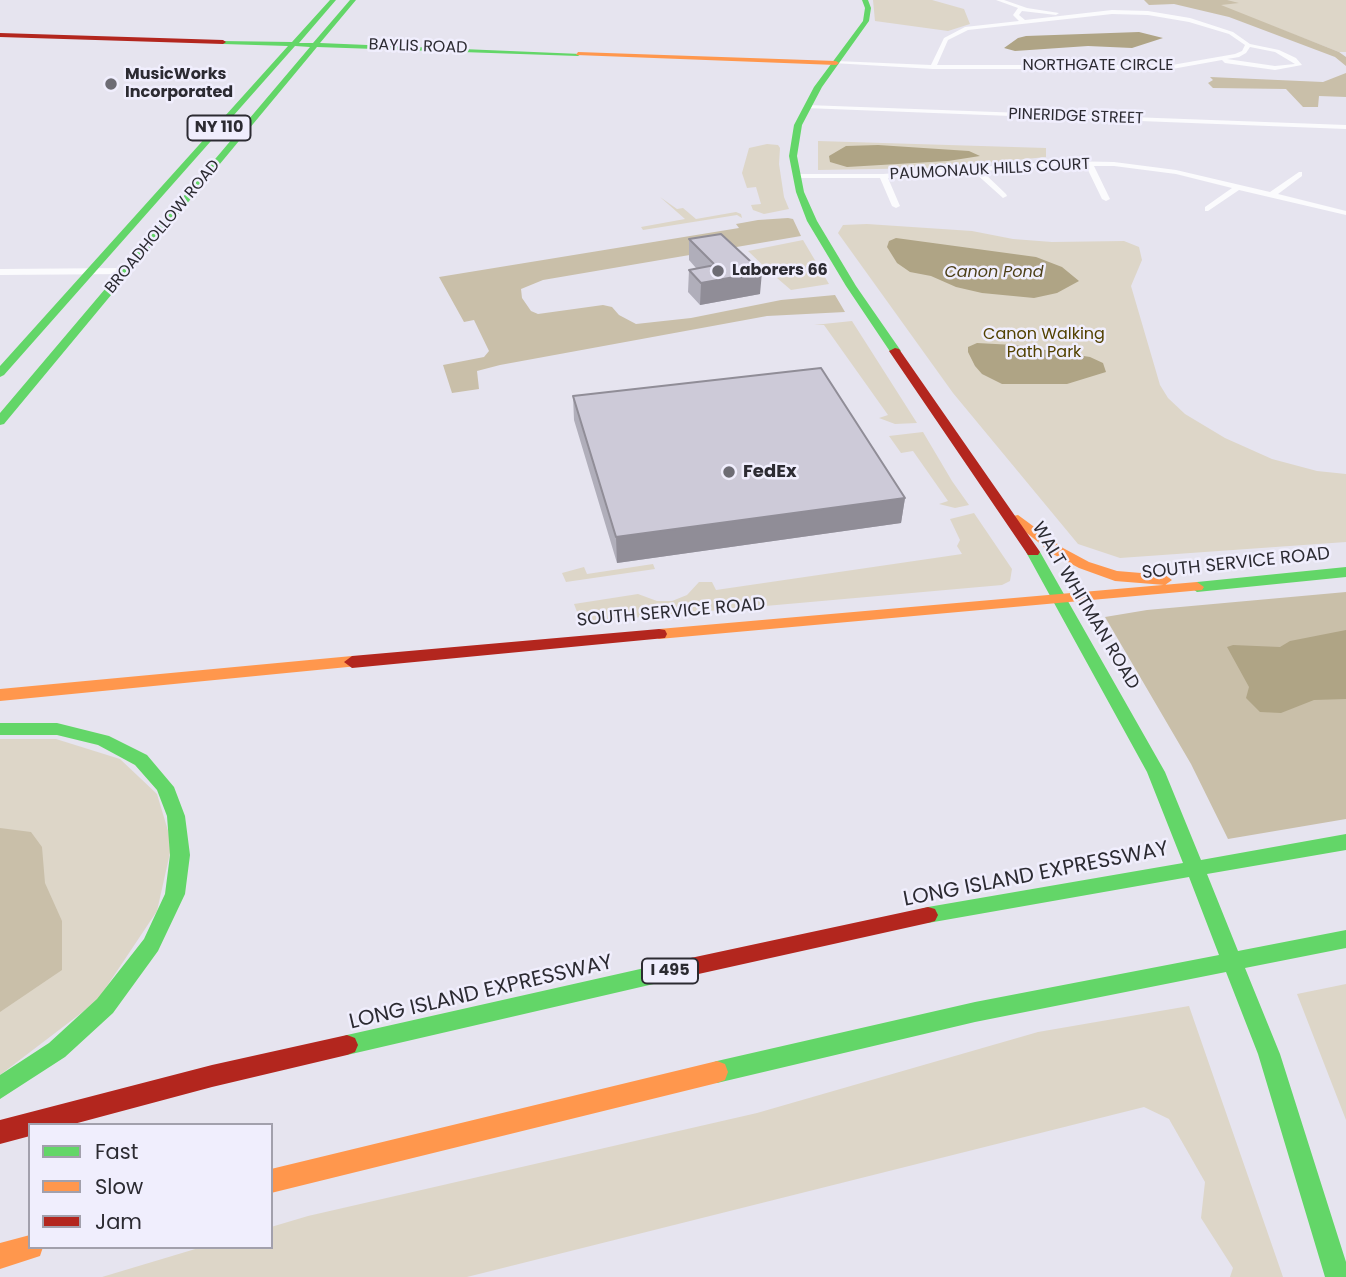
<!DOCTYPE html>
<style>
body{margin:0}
#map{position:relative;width:1346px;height:1277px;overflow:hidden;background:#e6e4ef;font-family:Poppins,sans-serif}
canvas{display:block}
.legend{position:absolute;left:28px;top:1123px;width:245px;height:126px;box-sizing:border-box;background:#f0eefd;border:2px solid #a2a0ac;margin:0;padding:9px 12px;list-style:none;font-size:21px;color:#2c2b32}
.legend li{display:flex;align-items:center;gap:14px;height:35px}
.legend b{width:35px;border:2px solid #a2a0ac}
</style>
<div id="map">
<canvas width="1346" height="1277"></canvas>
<ul class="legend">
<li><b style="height:9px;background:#63d668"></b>Fast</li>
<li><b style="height:9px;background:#ff974d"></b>Slow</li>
<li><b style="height:9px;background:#b3261e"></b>Jam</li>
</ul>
</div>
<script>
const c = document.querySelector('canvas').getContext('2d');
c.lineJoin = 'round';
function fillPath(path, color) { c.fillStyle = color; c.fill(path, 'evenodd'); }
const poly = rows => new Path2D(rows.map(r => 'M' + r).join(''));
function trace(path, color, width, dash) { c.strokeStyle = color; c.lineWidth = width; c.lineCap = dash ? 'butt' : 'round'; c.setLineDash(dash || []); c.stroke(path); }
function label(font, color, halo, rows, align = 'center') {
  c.font = font + ' Poppins,sans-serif'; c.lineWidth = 5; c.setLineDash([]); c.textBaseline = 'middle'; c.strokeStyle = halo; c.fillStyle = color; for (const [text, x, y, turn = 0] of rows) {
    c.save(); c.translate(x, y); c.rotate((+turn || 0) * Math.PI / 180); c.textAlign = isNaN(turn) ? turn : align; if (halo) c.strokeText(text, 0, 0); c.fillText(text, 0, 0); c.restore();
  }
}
const green = poly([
 [873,0,932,0,964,9,970,24,948,31,875,21],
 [1205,0,1346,0,1346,52,1339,52],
 [818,141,1046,148,1046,157,935,168,818,170],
 [767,144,778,145,780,148,779,164,784,197,789,209,764,214,753,210,751,205,761,204,756,187,747,188,742,173,749,148],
 [660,197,677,209,683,208,696,219,736,212,741,214,742,218,737,215,643,230,641,227,685,219],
 [867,224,972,231,1013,239,1052,242,1124,241,1139,247,1142,260,1131,286,1160,385,1168,398,1185,414,1225,438,1272,459,1317,471,1346,474,1346,542,1120,558,1078,544,953,393,838,233,843,225],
 [803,240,829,284,791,290,777,278,785,276,785,273,771,273,748,251],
 [852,321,917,423,895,424,879,418,888,415,824,325,814,325],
 [923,432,952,481,969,505,955,508,939,504,948,501,913,451,901,453,889,436],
 [974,513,1012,569,1010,581,1002,585,585,622,579,617,574,604,638,594,657,601,672,601,687,595,699,582,712,582,716,590,962,554,957,546,960,540,950,519],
 [653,564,655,569,566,582,562,573,584,567,587,574],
 [0,739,56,739,120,759,157,794,172,844,157,911,97,1001,0,1075],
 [1346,984,1346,1120,1297,994],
 [1189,1006,1283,1277,1230,1277,1233,1268,1201,1218,1205,1182,1169,1119,1144,1107,467,1277,102,1277,202,1247,271,1247,271,1227,308,1216,757,1113,1038,1032]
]);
const forest = poly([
 [1144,0,1227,0,1239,3,1221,5,1339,52,1346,57,1346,66,1335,57,1229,17,1174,4,1149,5],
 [1346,73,1346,97,1319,96,1318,107,1303,107,1286,89,1213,88,1208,83,1213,80,1210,77,1323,82],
 [788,218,793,219,801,236,543,280,521,289,522,298,531,311,538,314,603,305,612,307,619,315,636,324,691,318,781,300,835,295,845,312,767,316,500,365,477,371,479,389,452,393,443,365,484,357,489,351,474,320,464,322,439,277,739,228,736,224,758,220],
 [1346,592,1346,819,1228,839,1191,764,1105,617,1147,610],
 [0,828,31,832,42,847,45,883,62,921,62,970,0,1012]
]);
const water = poly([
 [1139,32,1163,38,1132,48,1088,46,1015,51,1004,48,1018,38,1026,36],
 [878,145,969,151,980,156,948,161,847,167,830,162,829,156,846,146],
 [896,238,1036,257,1062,267,1079,281,1057,293,1034,298,982,293,956,287,931,276,910,272,897,263,887,247,889,241],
 [977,343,1014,345,1090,357,1103,363,1106,372,1067,384,1002,384,982,374,975,366,968,352,968,347],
 [1346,630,1346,699,1314,700,1281,713,1260,712,1246,698,1249,687,1227,647,1233,645,1280,647,1290,641]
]);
const street = poly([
 [996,0,1004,0,1027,8,1059,13,1056,15,1022,11,1019,15,1025,20,1112,10,1148,11,1190,18,1233,32,1250,44,1279,50,1296,58,1302,65,1275,70,1225,63,1222,60,1172,69,933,69,833,63,836,61,931,65,944,38,965,27,1019,21,1013,15,1018,8,996,0],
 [1112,14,1148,15,1189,22,1229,34,1245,45,1242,51,1235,54,1172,65,937,65,948,40,968,30,1112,14],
 [1250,47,1275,52,1295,64,1275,66,1227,59,1239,57,1246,53,1250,47],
 [807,105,1346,125,1346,129,805,108,807,105],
 [1064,161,1114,162,1176,170,1270,192,1299,172,1302,172,1302,176,1278,194,1346,211,1346,215,1239,190,1208,211,1205,211,1205,207,1232,188,1176,174,1114,166,1094,166,1110,199,1106,201,1102,199,1086,166,1064,165,982,171,1006,194,1007,196,1003,198,974,172,888,178,900,206,896,208,892,206,880,178,797,178,793,176,797,174,883,174,1064,161],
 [0,269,127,268,132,271,127,274,0,275,0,269]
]);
const fast = poly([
 [330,0,336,0,299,43,313,43,350,0,356,0,320,43,581,54,578,56,317,47,4,424,0,425,0,413,310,47,295,46,4,375,0,377,0,366,288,46,223,44,221,41,292,42,330,0],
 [862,0,868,0,871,8,869,21,822,87,802,125,797,156,804,192,817,221,856,286,901,351,895,354,891,353,846,286,807,221,796,192,789,156,794,125,814,87,863,21,865,8,862,0],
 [1033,548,1040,552,1165,772,1201,860,1346,834,1346,850,1207,874,1238,951,1346,930,1346,948,1245,968,1280,1054,1346,1262,1346,1277,1325,1277,1258,1054,1226,972,975,1022,717,1083,709,1080,706,1072,709,1064,717,1061,975,1002,1219,955,1189,877,928,923,921,921,918,915,921,909,928,907,1183,863,1147,772,1026,552,1033,548],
 [1346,567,1346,577,1197,592,1190,587,1197,582,1346,567],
 [0,723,57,723,109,736,147,755,174,787,185,816,190,855,185,894,158,951,113,1013,65,1057,0,1099,0,1075,49,1043,97,999,144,939,165,894,170,855,167,816,157,790,135,765,98,745,57,735,0,735,0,723],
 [658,965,665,967,668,974,665,981,658,983,347,1055,339,1052,336,1045,339,1038,347,1035,658,965]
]);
const slow = poly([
 [578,52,836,61,839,63,836,65,576,55,578,52],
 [1018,515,1063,548,1089,562,1117,571,1165,575,1172,580,1165,585,1115,581,1079,568,1053,554,1013,522,1011,519,1013,516,1018,515],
 [1197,582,1204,587,1202,590,659,639,651,634,659,629,1197,582],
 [352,656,360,662,358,666,0,701,0,689,352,656],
 [717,1061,725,1064,728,1072,725,1080,717,1083,271,1193,271,1169,717,1061],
 [30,1235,30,1247,43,1247,40,1256,0,1269,0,1243,30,1235]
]);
const jam = poly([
 [0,33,223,40,226,42,223,44,0,37,0,33],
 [895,348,899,349,1038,549,1040,552,1038,555,1028,555,889,351,895,348],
 [659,629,665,630,667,634,665,638,352,668,344,662,352,656,659,629],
 [928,907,935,909,938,915,935,921,928,923,658,983,651,981,648,974,651,967,658,965,928,907],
 [347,1035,355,1038,358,1045,355,1052,347,1055,212,1087,70,1125,30,1125,30,1136,0,1144,0,1120,212,1065,347,1035]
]);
const wall = poly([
 [689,239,760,294,700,305,688,292,689,270,696,268,689,260],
 [573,396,905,498,901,523,617,563,574,420]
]);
const shadedWall = poly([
 [762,272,760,294,700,305,701,283],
 [905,498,901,523,617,563,616,537]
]);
const building = poly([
 [721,234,762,272,701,283,689,270,715,265,689,239,721,234],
 [821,368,905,498,616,537,573,396,821,368]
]);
const markers = [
 [111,84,7,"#6d6c74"],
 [718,271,7,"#6d6c74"],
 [729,472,7,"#6d6c74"]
];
const farStreetnames = [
 ["BAYLIS ROAD",418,47,2],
 ["NORTHGATE CIRCLE",1098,66],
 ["PINERIDGE STREET",1076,117,2],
 ["PAUMONAUK HILLS COURT",990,170,-3],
 ["BROADHOLLOW ROAD",163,227,-50]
];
const farPoinames = [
 ["MusicWorks",125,75],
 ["Incorporated",125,93],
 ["Laborers 66",732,271]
];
const shields = [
 [219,128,63],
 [670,971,56]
];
const shieldNames = [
 ["NY 110",219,128],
 ["I 495",670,971]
];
const farWaternames = [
 ["Canon Pond",994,273]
];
const farParknames = [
 ["Canon Walking",1044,335],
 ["Path Park",1044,353]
];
const poiNames = [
 ["FedEx",743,472]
];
const streetNames = [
 ["SOUTH SERVICE ROAD",1236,564,-6],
 ["WALT WHITMAN ROAD",1085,606,59],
 ["SOUTH SERVICE ROAD",671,613,-5]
];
const nearStreetnames = [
 ["LONG ISLAND EXPRESSWAY",1036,875,-11],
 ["LONG ISLAND EXPRESSWAY",481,993,-13]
];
fillPath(green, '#ddd6c8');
fillPath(forest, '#c9bfa9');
fillPath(water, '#afa485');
fillPath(street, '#fbfbfd');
fillPath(fast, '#63d668');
fillPath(slow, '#ff974d');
fillPath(jam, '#b3261e');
fillPath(wall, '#b0aeba');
fillPath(shadedWall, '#908d97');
fillPath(building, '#cdcad8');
trace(building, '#908d97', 2);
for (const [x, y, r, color] of markers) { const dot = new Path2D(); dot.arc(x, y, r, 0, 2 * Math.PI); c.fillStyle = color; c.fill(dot); trace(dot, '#f0eefd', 2.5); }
label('16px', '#2c2b32', '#f0eefd', farStreetnames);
label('bold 16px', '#2c2b32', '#f0eefd', farPoinames, 'left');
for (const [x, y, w] of shields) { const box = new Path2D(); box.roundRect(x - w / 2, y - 12.5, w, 25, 5); c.fillStyle = '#f0eefd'; c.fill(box); trace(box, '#2c2b32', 2); }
label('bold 16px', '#2c2b32', null, shieldNames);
label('italic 16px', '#4c3f17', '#f0eefd', farWaternames);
label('16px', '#524100', '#f0eefd', farParknames);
label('bold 18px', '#2c2b32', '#f0eefd', poiNames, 'left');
label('18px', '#2c2b32', '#f0eefd', streetNames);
label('21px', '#2c2b32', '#f0eefd', nearStreetnames);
</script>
